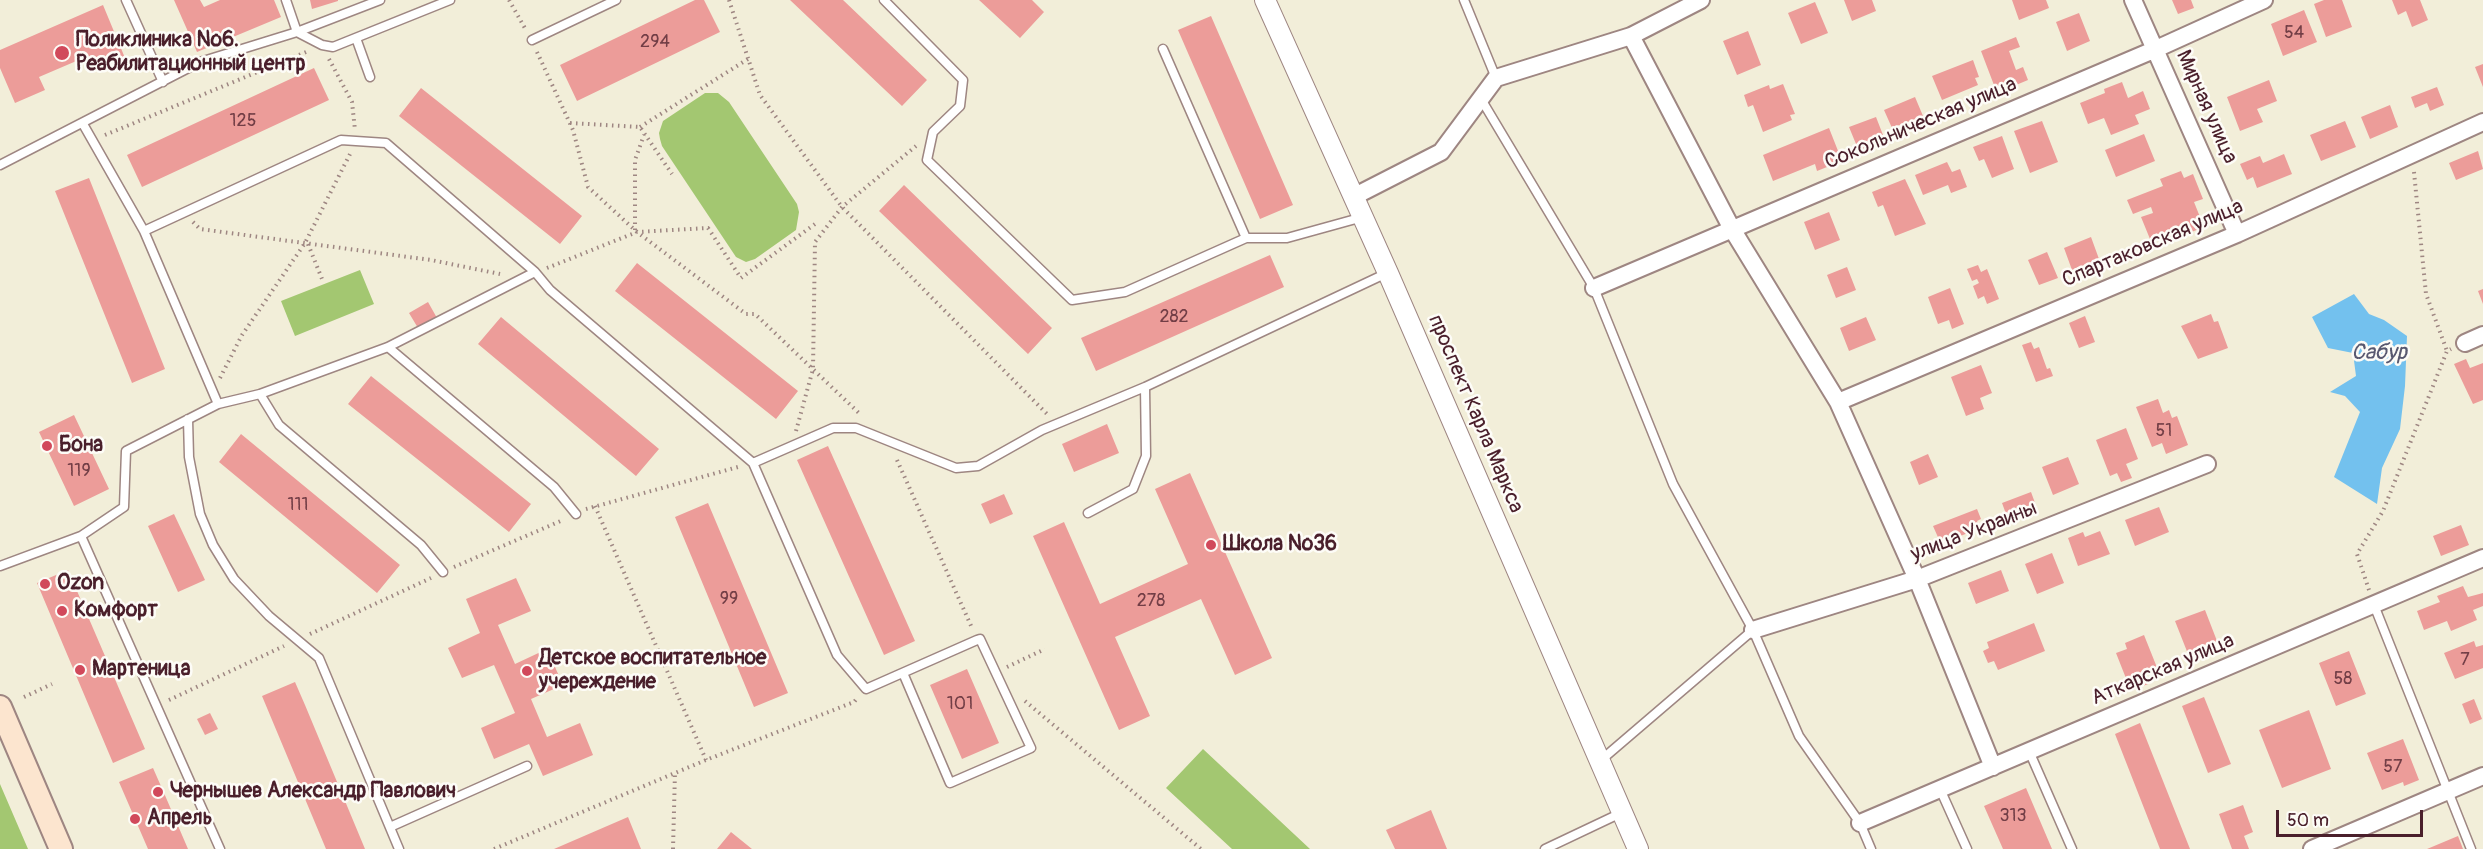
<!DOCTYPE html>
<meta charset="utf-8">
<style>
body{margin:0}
#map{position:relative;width:2483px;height:849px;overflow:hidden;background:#f2eed9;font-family:Pangolin,sans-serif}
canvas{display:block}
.scale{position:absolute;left:2276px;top:810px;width:147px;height:27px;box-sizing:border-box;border:3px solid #4a1f2b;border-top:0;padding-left:8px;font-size:18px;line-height:21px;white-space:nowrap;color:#4a1f2b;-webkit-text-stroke:4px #fdfcf7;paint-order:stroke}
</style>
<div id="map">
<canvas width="2483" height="849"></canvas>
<div class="scale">50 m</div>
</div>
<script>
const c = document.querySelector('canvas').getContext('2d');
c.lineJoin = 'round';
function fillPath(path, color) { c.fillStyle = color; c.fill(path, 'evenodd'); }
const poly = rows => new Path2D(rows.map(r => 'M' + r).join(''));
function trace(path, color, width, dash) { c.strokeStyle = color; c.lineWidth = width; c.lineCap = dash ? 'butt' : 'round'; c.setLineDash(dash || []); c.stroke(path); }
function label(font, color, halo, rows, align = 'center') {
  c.font = font + ' Pangolin,sans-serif'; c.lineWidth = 5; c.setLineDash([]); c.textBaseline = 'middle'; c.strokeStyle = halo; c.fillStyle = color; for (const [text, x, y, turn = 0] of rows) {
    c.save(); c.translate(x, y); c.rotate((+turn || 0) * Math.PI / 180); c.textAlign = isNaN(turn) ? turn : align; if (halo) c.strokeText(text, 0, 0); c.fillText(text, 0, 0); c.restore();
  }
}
const green = poly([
 [705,93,718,93,729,102,797,204,799,212,796,230,755,259,746,262,736,257,662,146,660,139,659,133,663,121],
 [360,270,374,304,295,336,281,301],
 [1203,749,1310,849,1232,849,1166,788],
 [0,784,28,849,0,849]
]);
const water = poly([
 [2354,294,2369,314,2384,320,2407,336,2405,386,2400,429,2382,468,2377,504,2334,477,2360,412,2345,396,2330,392,2356,376,2353,353,2328,348,2312,317]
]);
const building = poly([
 [174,0,200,0,204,7,220,0,274,0,281,17,197,52],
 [310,0,338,0,338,1,312,9],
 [695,0,704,0,720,32,577,101,560,65],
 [790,0,843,0,927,80,902,106],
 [979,0,1032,0,1044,12,1020,38],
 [1844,0,1872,0,1876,11,1852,21],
 [2012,0,2046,0,2049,8,2019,20],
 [2172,0,2191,0,2194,8,2178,14],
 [2324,0,2342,0,2352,27,2326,37,2314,4],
 [2392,0,2420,0,2428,20,2412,27,2406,11,2398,15],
 [1815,2,1828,33,1801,44,1788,13],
 [103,5,125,58,94,71,88,56,39,77,45,90,15,103,0,68,0,50],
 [2304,10,2317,42,2283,56,2271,24],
 [2079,13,2090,41,2067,51,2056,22],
 [1211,16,1293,205,1260,219,1178,30],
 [1748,31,1761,65,1737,75,1723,41],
 [2016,37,2020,47,2009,51,2016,70,2023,67,2028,80,1997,93,1981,51],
 [1973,60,1979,77,1975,78,1978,85,1942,100,1932,76],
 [2483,64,2483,87,2475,67],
 [314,68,329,100,142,187,127,155],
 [2269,80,2277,101,2257,109,2263,122,2240,131,2227,97],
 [2122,82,2128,98,2143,91,2150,109,2135,115,2139,124,2111,135,2104,118,2088,124,2080,103,2105,93,2104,89],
 [1783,84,1795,114,1790,115,1792,120,1763,132,1753,105,1748,107,1744,95,1769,85,1770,89],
 [2437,87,2444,105,2430,111,2427,103,2415,108,2411,97],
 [421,88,582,216,560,244,399,116],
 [1915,97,1923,116,1892,128,1884,110],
 [2390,105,2398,127,2370,139,2361,117],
 [1876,117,1883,135,1872,139,1874,145,1864,149,1861,143,1856,144,1849,127],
 [2042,121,2058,162,2030,173,2014,131],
 [2345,121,2356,147,2321,161,2310,135],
 [1829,128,1842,161,1817,171,1815,164,1773,181,1763,155],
 [2144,134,2155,161,2116,177,2105,150],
 [2002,136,2014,169,1992,178,1984,159,1979,161,1973,147],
 [2478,151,2483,169,2456,180,2449,163],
 [2284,154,2292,174,2257,188,2253,177,2247,180,2240,164,2260,156,2263,163],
 [1947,162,1952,172,1960,169,1967,187,1951,193,1948,185,1923,195,1915,175],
 [2181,171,2184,178,2193,174,2203,199,2194,202,2204,227,2164,243,2161,235,2150,239,2141,217,2153,213,2151,207,2133,214,2127,200,2163,186,2160,179],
 [89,178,165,369,132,383,55,191],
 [1905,179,1926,224,1895,236,1883,205,1878,207,1872,192],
 [904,185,1052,328,1028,354,879,211],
 [1829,212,1840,240,1815,250,1804,222],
 [2091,237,2099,259,2072,270,2064,248],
 [2047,252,2058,278,2039,285,2028,260],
 [1270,255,1284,287,1096,371,1081,338],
 [637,263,798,391,776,419,615,291],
 [1978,265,1981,272,1987,269,1999,299,1987,304,1984,296,1978,299,1973,286,1979,283,1977,279,1972,281,1967,269],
 [1847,267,1856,290,1836,298,1827,275],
 [1950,288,1964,324,1952,329,1949,320,1938,324,1928,297],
 [2483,289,2483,304,2478,291],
 [428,302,437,318,418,328,409,313],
 [2211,314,2214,322,2218,321,2228,348,2198,359,2181,326],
 [2085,316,2095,342,2079,348,2069,323],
 [501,317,659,449,636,476,478,344],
 [1866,317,1876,340,1849,351,1840,328],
 [2031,342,2034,349,2039,347,2047,369,2050,368,2053,376,2036,382,2022,345],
 [2466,359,2470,368,2483,363,2483,400,2473,404,2454,364],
 [1981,365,1992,393,1980,398,1984,409,1966,416,1951,377],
 [371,376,531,504,509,532,348,404],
 [2158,399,2163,413,2169,410,2172,418,2177,416,2188,445,2166,454,2162,443,2152,447,2136,407],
 [74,415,109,489,74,506,39,432],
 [1107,424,1119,453,1074,472,1062,444],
 [2126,428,2138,459,2126,464,2132,478,2121,482,2117,473,2110,476,2096,440],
 [241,434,400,565,377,593,219,462],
 [828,446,915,641,884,655,797,460],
 [1928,454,1938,477,1919,485,1910,462],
 [2068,457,2079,484,2053,495,2042,467],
 [1190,473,1272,658,1235,675,1201,599,1115,637,1150,716,1119,730,1033,536,1064,522,1100,604,1188,564,1155,489],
 [2031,492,2038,511,2009,522,2002,503],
 [1004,494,1013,514,990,524,981,504],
 [708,503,788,693,754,707,675,517],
 [2159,507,2169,532,2135,546,2125,520],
 [1977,509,1981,519,1977,521,1980,528,1941,544,1933,526],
 [174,514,205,580,178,592,148,526],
 [2461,525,2469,545,2441,556,2433,536],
 [2100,531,2110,554,2078,566,2068,538,2083,532,2085,537],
 [2052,553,2064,583,2037,594,2025,564],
 [68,570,145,749,113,763,37,583],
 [2001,570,2009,591,1976,604,1968,583],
 [516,578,531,611,498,625,515,664,547,649,563,685,531,699,547,737,580,723,593,755,543,776,529,744,494,759,481,728,515,713,494,665,462,678,448,648,480,633,466,599],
 [2463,586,2468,597,2483,593,2483,606,2473,610,2477,620,2451,631,2447,621,2424,630,2417,611,2440,602,2437,596],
 [2205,610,2217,641,2204,647,2206,653,2190,659,2175,621],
 [2034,623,2045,651,1998,670,1994,661,1988,663,1983,651,1989,648,1987,642],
 [2144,635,2158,670,2144,675,2148,684,2131,691,2116,653,2127,649,2125,643],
 [2474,641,2476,647,2483,645,2483,668,2455,679,2444,653],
 [2349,651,2366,694,2336,706,2319,663],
 [967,669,999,743,962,759,930,685],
 [295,682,305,705,365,849,326,849,262,696],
 [2204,697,2231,764,2208,773,2182,706],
 [2474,699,2482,719,2470,724,2462,704],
 [2309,710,2331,769,2282,788,2259,730],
 [210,713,218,729,205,735,197,719],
 [2140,723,2190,849,2160,849,2115,734],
 [2403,739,2419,780,2404,786,2403,782,2382,790,2367,753],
 [153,768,164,793,188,849,148,849,135,819,119,782],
 [2026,788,2052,849,2003,849,1984,806],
 [2243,805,2253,832,2244,836,2249,849,2232,849,2219,814],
 [1431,810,1447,849,1395,849,1386,830],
 [628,817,641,849,554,849],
 [731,832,752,849,717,849],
 [2458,836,2463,849,2427,849]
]);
const path = poly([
 [509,0,526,30],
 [729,0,760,95,842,207,1048,415],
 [537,52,573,130,588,187,637,232,746,314,755,314,861,415],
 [329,59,352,102,355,130],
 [570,123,640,127,672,174],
 [640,127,748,59],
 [105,135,306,52],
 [2414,172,2426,294,2447,351],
 [193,222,200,229,431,260,500,274],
 [635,230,635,160,644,135],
 [308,244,322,279],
 [547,268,637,232,708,228,741,278,815,224],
 [220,378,242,335,305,243,350,154],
 [796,431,813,369,815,242,842,207,916,146],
 [897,460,972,628],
 [595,506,706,760],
 [586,509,738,467],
 [454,567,563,520],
 [2369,590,2357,554,2383,511,2447,351,2451,349],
 [310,634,431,578],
 [1007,667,1045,649],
 [24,697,52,684],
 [169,700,284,646],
 [1025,701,1201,849],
 [494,849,706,760,854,702,858,697],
 [673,849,675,772]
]);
const service = poly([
 [126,0,163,82],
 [286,0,297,32,380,0],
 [884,0,963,80,960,106,933,132,927,160,1072,300,1125,292,1246,238,1287,238,1363,217],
 [1464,0,1496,78],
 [356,38,370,77],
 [532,40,616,0],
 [1163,49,1246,238],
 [1481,99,1594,288,1673,484,1753,630,1799,736,1860,823,1871,849],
 [83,124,144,231,218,404],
 [0,165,200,62,297,32,322,45,333,47,450,0],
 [144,231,341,140,386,143,535,272],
 [388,347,554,487,576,514],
 [260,394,279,425,421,545,443,572],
 [188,419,189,457,200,514,213,545,234,579,269,616,319,658,399,849],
 [753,463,833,428,856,428,956,468,978,466,1042,430,1145,387,1387,273],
 [1088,513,1133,489,1146,456,1145,387],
 [81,536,220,849],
 [0,566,81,536,124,507,126,451,218,404,260,394,388,347,535,272,550,290,753,463,837,655,866,689,977,640,980,639,1031,748,950,783,903,673],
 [2374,605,2471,849],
 [2029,751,2072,849],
 [1600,761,1753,630],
 [1940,789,1967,849],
 [390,827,527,766],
 [1545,849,1621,813]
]);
const minor = poly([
 [2133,0,2237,234],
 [1631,36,1732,229,1838,402,1917,579,1993,767],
 [1353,197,1441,152,1496,78,1631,36,1701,0],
 [1594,288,2156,49,2264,0],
 [2465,343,2483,335],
 [1838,402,2237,234,2483,122],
 [1753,630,1917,579,2207,464],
 [1860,823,2483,558],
 [2312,849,2483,776]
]);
const tertiary = poly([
 [1265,0,1388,273,1638,849]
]);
const secondary = poly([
 [0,707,61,849]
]);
const markers = [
 [62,53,8,"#d1495b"],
 [47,446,6,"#d1495b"],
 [1211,545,6,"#d1495b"],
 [45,584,6,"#d1495b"],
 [62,611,6,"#d1495b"],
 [80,670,6,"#d1495b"],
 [527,671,6,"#d1495b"],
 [158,792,6,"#d1495b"],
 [135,819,6,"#d1495b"]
];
const numberNames = [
 ["54",2294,33],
 ["294",655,42],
 ["125",243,121],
 ["282",1174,317],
 ["51",2164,431],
 ["119",79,471],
 ["111",298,505],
 ["99",729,599],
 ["278",1151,601],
 ["7",2465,660],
 ["58",2343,679],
 ["101",960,704],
 ["57",2393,767],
 ["313",2013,816]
];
const poiNames = [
 ["Поликлиника №6.",76,41],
 ["Реабилитационный центр",76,65],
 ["Бона",59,446],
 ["Школа №36",1223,545],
 ["Ozon",57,584],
 ["Комфорт",74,611],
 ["Детское воспитательное",539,659],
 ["учереждение",539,683],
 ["Мартеница",92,670],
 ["Чернышев Александр Павлович",170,792],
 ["Апрель",147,819]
];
const streetNames = [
 ["Мирная улица",2206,107,66],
 ["Сокольническая улица",1921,124,-23],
 ["Спартаковская улица",2153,244,-23],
 ["проспект Карла Маркса",1475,414,67],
 ["улица Украины",1974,532,-21],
 ["Аткарская улица",2163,670,-23]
];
const waterNames = [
 ["Сабур",2379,353]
];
fillPath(green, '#a3c771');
fillPath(water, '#73c1ee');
fillPath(building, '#ec9c99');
trace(service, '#9e8682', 11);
trace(minor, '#9e8682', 20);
trace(tertiary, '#9e8682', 22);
trace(secondary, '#9e8682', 26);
trace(path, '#9e8682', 4, [1.5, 4.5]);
trace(service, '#fff', 8);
trace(minor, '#fff', 16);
trace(tertiary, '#fff', 20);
trace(secondary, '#fce5cf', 22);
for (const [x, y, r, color] of markers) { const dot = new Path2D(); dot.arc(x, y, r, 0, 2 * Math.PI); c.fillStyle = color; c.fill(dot); trace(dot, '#fdfcf7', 2); }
label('18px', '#723e46', null, numberNames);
label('bold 21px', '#4a1f2b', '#fdfcf7', poiNames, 'left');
label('21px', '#4a1f2b', '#fdfcf7', streetNames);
label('italic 22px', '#58586f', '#fdfcf7', waterNames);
</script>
